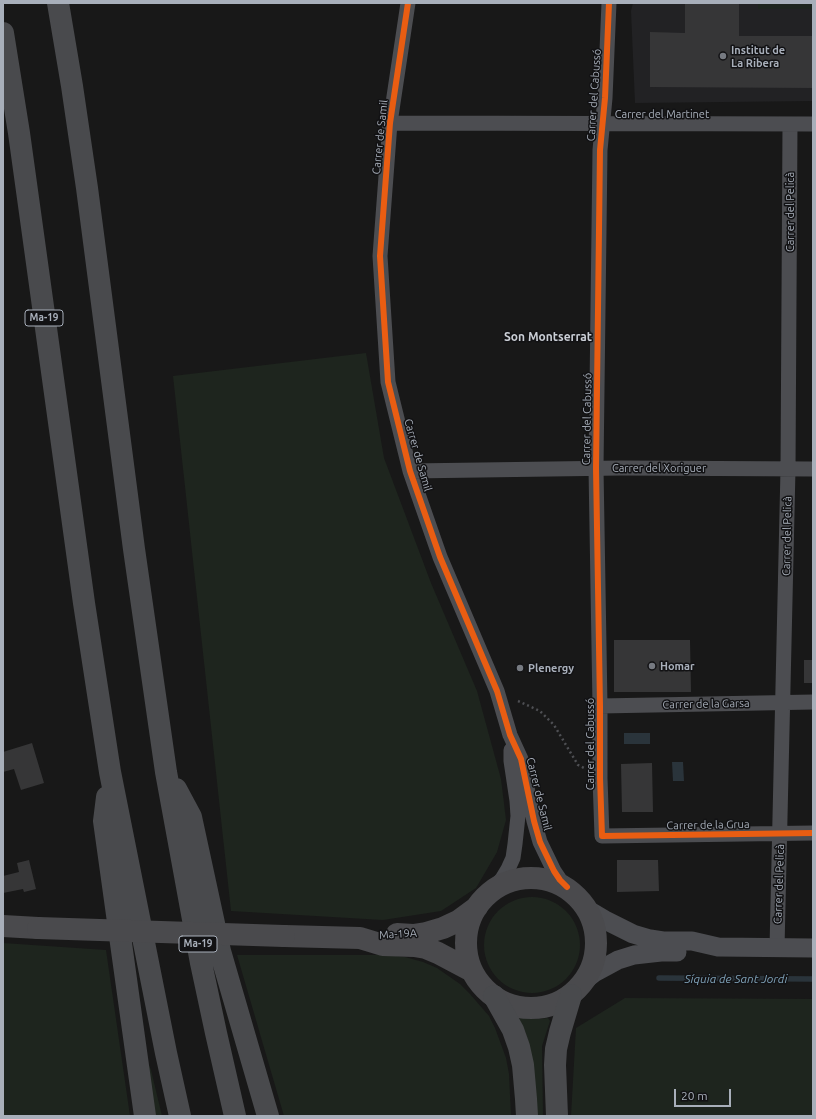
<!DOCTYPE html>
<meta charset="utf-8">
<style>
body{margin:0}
#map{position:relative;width:816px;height:1119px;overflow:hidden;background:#181818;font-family:Ubuntu,sans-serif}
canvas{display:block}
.frame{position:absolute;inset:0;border:4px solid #a8afba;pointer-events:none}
.scale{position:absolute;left:674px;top:1089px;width:57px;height:18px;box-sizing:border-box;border:2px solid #a8afba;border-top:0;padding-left:5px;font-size:12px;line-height:14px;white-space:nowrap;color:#a8afba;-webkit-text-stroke:3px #121214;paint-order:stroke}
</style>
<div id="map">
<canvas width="816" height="1119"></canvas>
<div class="frame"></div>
<div class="scale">20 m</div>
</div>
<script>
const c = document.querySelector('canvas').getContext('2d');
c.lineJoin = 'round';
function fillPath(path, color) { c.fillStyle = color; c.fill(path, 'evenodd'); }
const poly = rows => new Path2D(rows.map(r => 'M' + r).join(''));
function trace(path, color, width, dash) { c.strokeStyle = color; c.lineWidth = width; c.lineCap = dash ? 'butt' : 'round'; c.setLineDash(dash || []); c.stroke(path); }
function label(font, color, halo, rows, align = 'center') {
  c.font = font + ' Ubuntu,sans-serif'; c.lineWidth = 3; c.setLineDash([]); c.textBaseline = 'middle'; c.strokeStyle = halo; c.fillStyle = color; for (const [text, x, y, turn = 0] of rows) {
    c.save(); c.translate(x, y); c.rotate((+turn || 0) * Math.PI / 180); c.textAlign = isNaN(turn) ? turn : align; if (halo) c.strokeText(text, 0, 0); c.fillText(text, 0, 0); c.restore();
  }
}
const built = poly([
 [633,3,813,3,813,101,635,103,631,11]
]);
const green = poly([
 [758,3,813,3,813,9,758,9],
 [366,353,384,458,431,583,477,691,501,779,506,820,497,852,476,888,441,911,383,920,231,911,173,376],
 '484 945a48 48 0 1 1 96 0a48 48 0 1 1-96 0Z',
 [3,943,106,950,130,1116,3,1116],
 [237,955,388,955,405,957,423,962,437,968,460,984,470,994,489,1016,495,1028,506,1058,509,1074,511,1116,284,1116],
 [625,998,813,999,813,1116,571,1116,576,1028],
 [520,1018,539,1019,548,1018,550,1021,542,1046,543,1116,536,1116,528,1041,525,1031,518,1020],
 [148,1063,151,1070,162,1116,155,1116]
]);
const water = poly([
 [624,733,650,733,650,744,624,744],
 [672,762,683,762,684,781,673,781]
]);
const stream = poly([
 [659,978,813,979]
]);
const building = poly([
 [685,3,739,3,739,36,813,36,813,88,650,87,650,32,685,33],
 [614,640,690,640,691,692,614,692],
 [804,660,813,660,813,683,804,683],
 [32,743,44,783,21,790,14,769,3,772,3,752],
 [652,763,653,812,622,812,621,764],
 [29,860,36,889,24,892,23,889,3,893,3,876,19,872,17,863],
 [617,860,658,860,659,891,617,892]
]);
const path = poly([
 [518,701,540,711,554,725,578,765,584,768]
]);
const minor = poly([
 [408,3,390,123,380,256,388,382,410,471,440,557,497,691,510,735,521,759,534,821,540,842,554,871,560,880,567,887],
 [609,3,605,98,600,150,596,468,600,706,600,778,602,836,813,833],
 [390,123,813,124],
 [410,471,621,468,813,469],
 [600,706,813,702],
 [492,890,502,879,508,869,513,858,515,844,518,816,517,801,511,761,511,750],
 [777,948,788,469,790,124]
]);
const tertiary = poly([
 [588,910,605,920,633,934,650,939,663,941,692,941,718,947,813,948],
 [585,980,594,973,607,966,618,960,634,955,661,952,677,952]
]);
const primary = poly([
 '466 943a65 65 0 1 1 130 0a65 65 0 1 1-130 0Z',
 [3,926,38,928],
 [397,934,413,935,426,933,443,928,458,921,477,907],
 [284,936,360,938,383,945,414,946,426,948,438,953,472,971]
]);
const motorway = poly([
 [58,3,72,86,87,188,134,549,166,772,201,963,216,1033,235,1116],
 [3,33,19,133,84,603,110,772,166,1053,180,1116],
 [176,789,191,817,220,951,268,1116],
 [107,797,104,821,145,1116],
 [494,996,513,1030,519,1047,523,1065,526,1099,527,1116],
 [557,1116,555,1065,556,1049,560,1032,571,995]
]);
const primaryBridge = poly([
 [38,928,284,936]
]);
const cycleway = poly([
 [408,3,390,123,380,256,388,382,410,471,440,557,497,691,510,735,521,759,534,821,540,842,554,871,560,880,567,887],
 [609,3,605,98,600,150,596,468,600,706,600,778,602,836,813,833]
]);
const markers = [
 [723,56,4,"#767a81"],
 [652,666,4,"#767a81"],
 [520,668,4,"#767a81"]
];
const shields = [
 [44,318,38],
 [198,944,38]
];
const shieldNames = [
 ["Ma-19",44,318],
 ["Ma-19",198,944]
];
const poiNames = [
 ["Institut de",731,50],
 ["La Ribera",731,63],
 ["Homar",660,666],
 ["Plenergy",528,668]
];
const streetNames = [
 ["Carrer del Cabussó",594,95,-86],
 ["Carrer del Martinet",662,114],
 ["Carrer de Samil",380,137,-84],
 ["Carrer del Pelicà",790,212,-90],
 ["Carrer del Cabussó",587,419,-89],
 ["Carrer de Samil",418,455,74],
 ["Carrer del Xoriguer",659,468],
 ["Carrer del Pelicà",787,536,-89],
 ["Carrer de la Garsa",706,704,-1],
 ["Carrer del Cabussó",590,744,-90],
 ["Carrer de Samil",539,794,76],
 ["Carrer de la Grua",708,825,-1],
 ["Carrer del Pelicà",779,884,-88],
 ["Ma-19A",398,934,-3]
];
const neighbourhoodNames = [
 ["Son Montserrat",548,337]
];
const waterNames = [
 ["Síquia de Sant Jordi",736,979]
];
fillPath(built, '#222224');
fillPath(green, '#1e251e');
fillPath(water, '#2a343b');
trace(stream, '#2a343b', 5.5);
fillPath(building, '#363637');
trace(path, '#4e4f53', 2.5, [2, 3]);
trace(minor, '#4c4d51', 15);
trace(tertiary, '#4c4d51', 19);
trace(primary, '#4a4a4d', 22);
trace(motorway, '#494a4d', 22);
trace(primaryBridge, '#4a4a4d', 22);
trace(cycleway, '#e95d12', 6);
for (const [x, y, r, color] of markers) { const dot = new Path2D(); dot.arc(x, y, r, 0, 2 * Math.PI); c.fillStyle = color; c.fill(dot); trace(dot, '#121214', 1.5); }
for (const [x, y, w] of shields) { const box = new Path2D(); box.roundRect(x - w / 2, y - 8, w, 16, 3); c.fillStyle = '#121214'; c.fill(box); trace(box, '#a8afba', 1); }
label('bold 10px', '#a8afba', null, shieldNames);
label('bold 11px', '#a8afba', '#121214', poiNames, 'left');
label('11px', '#a8afba', '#121214', streetNames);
label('bold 12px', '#caced5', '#121214', neighbourhoodNames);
label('italic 12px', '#7ea0b6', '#121214', waterNames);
</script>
